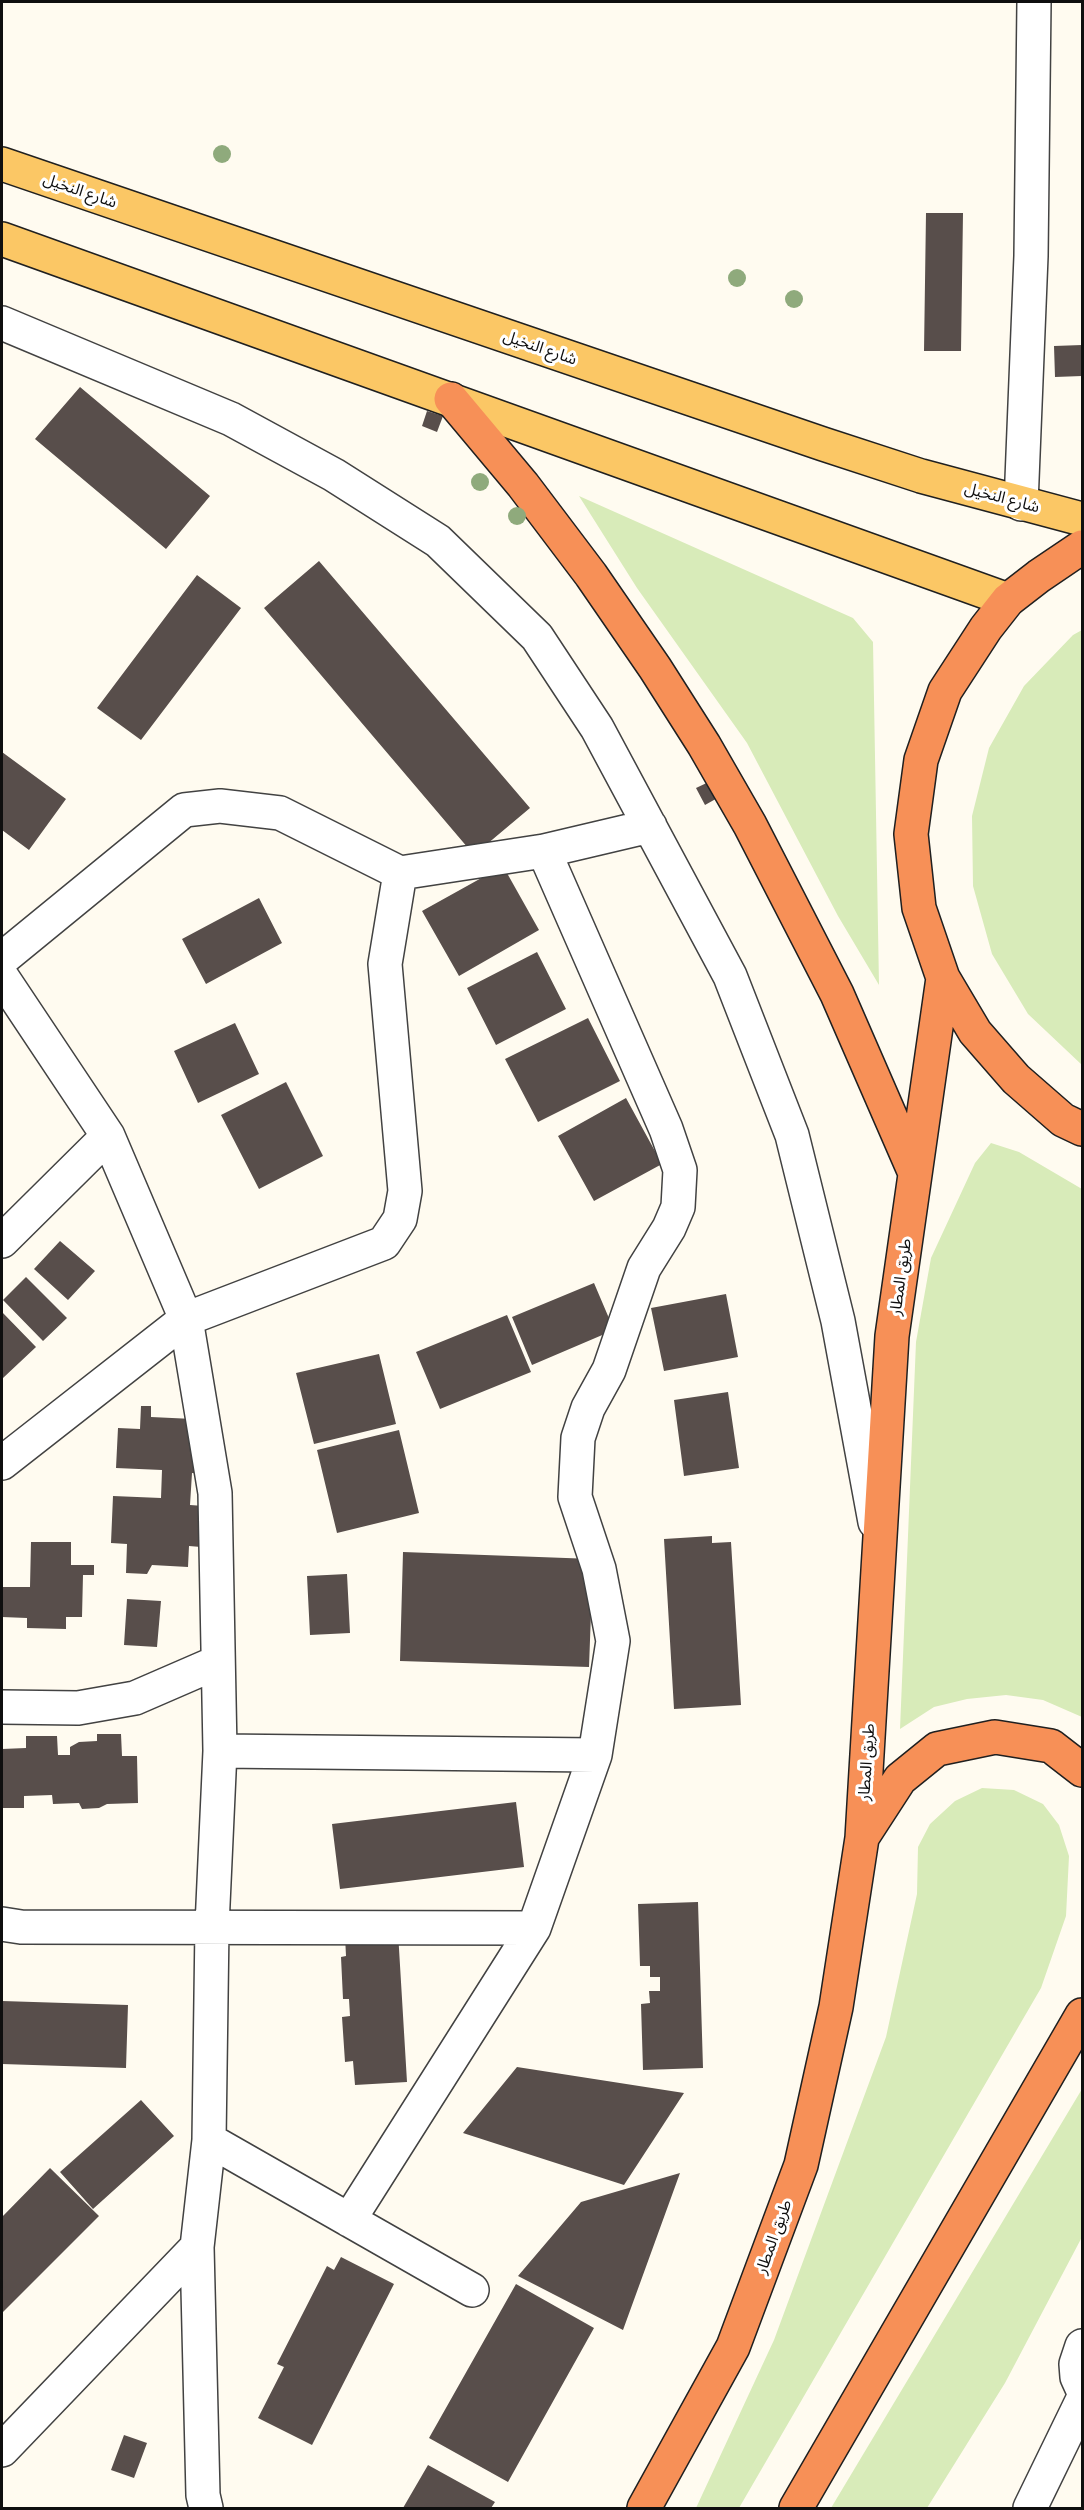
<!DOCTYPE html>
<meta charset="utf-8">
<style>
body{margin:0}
#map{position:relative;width:1084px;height:2510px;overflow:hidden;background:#fffbf0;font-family:"Roboto Serif",serif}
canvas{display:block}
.frame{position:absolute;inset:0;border:3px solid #0f0f0f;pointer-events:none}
</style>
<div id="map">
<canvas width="1084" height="2510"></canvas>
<div class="frame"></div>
</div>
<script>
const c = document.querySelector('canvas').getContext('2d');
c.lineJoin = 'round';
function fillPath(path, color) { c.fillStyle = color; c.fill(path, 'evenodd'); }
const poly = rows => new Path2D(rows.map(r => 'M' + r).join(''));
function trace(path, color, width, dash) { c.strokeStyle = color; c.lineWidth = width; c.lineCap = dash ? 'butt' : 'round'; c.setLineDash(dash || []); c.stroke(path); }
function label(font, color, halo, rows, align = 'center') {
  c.font = font + ' "Roboto Serif","Noto Sans Arabic",serif'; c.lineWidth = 6; c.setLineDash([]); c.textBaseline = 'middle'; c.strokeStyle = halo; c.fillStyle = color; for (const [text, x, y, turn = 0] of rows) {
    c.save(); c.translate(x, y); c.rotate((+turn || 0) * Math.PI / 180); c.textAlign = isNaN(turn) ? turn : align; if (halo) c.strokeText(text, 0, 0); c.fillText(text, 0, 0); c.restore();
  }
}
const green = poly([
 [579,496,853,618,873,642,879,985,838,916,747,743,637,588],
 [1082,630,1082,1065,1028,1014,992,954,973,886,972,816,989,748,1024,686,1073,635],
 [991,1143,1019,1152,1082,1189,1082,1717,1043,1700,1006,1695,967,1699,934,1707,900,1729,916,1342,931,1258,975,1163],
 [982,1788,1014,1790,1043,1804,1059,1825,1069,1856,1066,1916,1041,1988,739,2508,696,2508,774,2340,886,2037,917,1894,918,1847,930,1824,955,1801],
 [1082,2089,1082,2237,1005,2383,927,2508,831,2508]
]);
const building = poly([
 [926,213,963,213,961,351,924,351],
 [1082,345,1082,376,1055,377,1054,346],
 [80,387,210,496,166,549,35,439],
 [427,411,443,416,437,432,422,426],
 [319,561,530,808,474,855,264,608],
 [197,575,241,608,141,740,97,708],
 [2,752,66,799,29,850,2,830],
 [713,780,721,796,705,805,696,788],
 [503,866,539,930,459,976,422,911],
 [259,898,282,943,206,984,182,939],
 [537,952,566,1009,496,1045,467,988],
 [588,1018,620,1081,538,1122,505,1059],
 [235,1023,259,1074,198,1103,174,1051],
 [286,1082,323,1156,259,1189,221,1115],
 [626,1098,662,1164,594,1201,558,1136],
 [60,1241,95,1271,68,1300,34,1269],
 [26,1277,67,1318,43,1341,3,1300],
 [594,1283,614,1330,532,1365,512,1317],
 [726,1294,738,1357,664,1371,651,1308],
 [2,1312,36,1347,3,1378,2,1377],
 [507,1315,531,1372,440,1409,416,1352],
 [379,1354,396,1424,314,1444,296,1373],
 [728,1392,739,1468,684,1476,674,1400],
 [141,1406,151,1406,151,1417,193,1419,203,1474,192,1473,190,1505,204,1506,201,1547,189,1546,188,1567,152,1565,147,1574,126,1573,127,1544,111,1543,113,1496,161,1498,162,1470,116,1468,118,1428,140,1429],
 [399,1430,419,1513,337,1533,317,1450],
 [712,1536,712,1543,731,1542,741,1705,674,1709,664,1539],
 [31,1542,71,1542,71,1565,94,1565,94,1575,83,1575,82,1617,66,1617,66,1629,27,1628,27,1618,2,1617,2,1587,30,1587],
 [403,1552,593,1559,589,1667,400,1661],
 [347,1574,350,1633,310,1635,307,1576],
 [127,1599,161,1601,157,1647,124,1645],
 [97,1734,121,1734,122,1756,137,1756,138,1803,107,1804,99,1808,82,1809,79,1803,53,1804,52,1795,24,1796,24,1808,2,1808,2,1749,26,1748,26,1736,57,1736,58,1755,70,1755,70,1747,79,1742,97,1741],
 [516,1802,524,1867,340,1889,332,1824],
 [698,1902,703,2068,643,2070,641,2004,650,2003,649,1991,660,1991,660,1977,650,1977,650,1966,640,1966,638,1904],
 [398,1932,407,2082,355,2085,353,2061,345,2062,342,2017,350,2016,349,1999,343,1999,341,1957,346,1956,345,1936],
 [2,2001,128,2005,126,2068,2,2064],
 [517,2067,684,2093,624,2185,463,2133],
 [141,2100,174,2136,93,2209,60,2172],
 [50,2168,99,2216,2,2313,2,2217],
 [680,2173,623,2330,518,2276,581,2202],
 [341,2257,394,2284,312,2445,258,2418,284,2367,277,2364,327,2266,334,2270],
 [516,2284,594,2328,508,2482,429,2438],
 [124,2435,147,2443,134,2478,111,2470],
 [428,2465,495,2502,491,2508,403,2508]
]);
const minor = poly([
 [2,323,231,419,334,475,438,541,537,637,597,728,730,976,792,1135,838,1321,875,1522],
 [1021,504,1031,256,1034,2],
 [2,959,184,810,220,806,280,813,400,873,544,851,650,826],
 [2,977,108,1136,186,1319,215,1493,220,1751,212,1926,209,2140,197,2247,203,2495,206,2508],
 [2,1241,108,1136],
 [2,1463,186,1319,384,1243,400,1219,405,1191,385,964,400,873],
 [2,1707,78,1708,135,1698,218,1662],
 [220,1751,595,1755,613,1641,599,1569,575,1497,578,1438,588,1408,609,1370,644,1268,669,1228,678,1207,680,1170,666,1129,544,851],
 [2,1924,21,1927,534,1928],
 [209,2140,472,2290],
 [349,2220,534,1928,595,1755],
 [1082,2346,1076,2364,1077,2377,1082,2388],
 [2,2450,197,2247],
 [1030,2508,1082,2401]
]);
const major = poly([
 [2,164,823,444,921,476,1082,519],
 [2,239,1008,600]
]);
const highway = poly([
 [451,399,523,485,591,575,655,668,704,745,750,825,837,994,915,1173],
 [1082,547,1039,576,1008,600,986,628,945,691,921,760,911,834,919,908,943,978,975,1032,1016,1079,1063,1120,1082,1129],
 [863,1836,900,1779,937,1749,995,1737,1051,1746,1082,1770],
 [644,2508,733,2347,801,2165,836,2007,862,1838,892,1336,943,978],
 [796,2508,1082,2015]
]);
const trees = [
 [222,154],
 [737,278],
 [794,299],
 [480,482],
 [517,516]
];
const streetNames = [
 ["شارع النخيل",80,191,19],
 ["شارع النخيل",540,348,19],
 ["شارع النخيل",1002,498,15],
 ["طريق المطار",901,1277,-82],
 ["طريق المطار",867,1762,-86],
 ["طريق المطار",774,2237,-70]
];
fillPath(green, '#d8ebb9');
fillPath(building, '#584e4b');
trace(minor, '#424242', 36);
trace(major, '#202020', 36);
trace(highway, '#202020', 36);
trace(minor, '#fff', 33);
trace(major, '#fbc765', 33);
trace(highway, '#f79057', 33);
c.fillStyle = '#8faa7c';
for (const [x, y] of trees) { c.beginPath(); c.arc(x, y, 9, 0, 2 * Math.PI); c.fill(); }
label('16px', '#0f0f0f', '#fff', streetNames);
</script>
